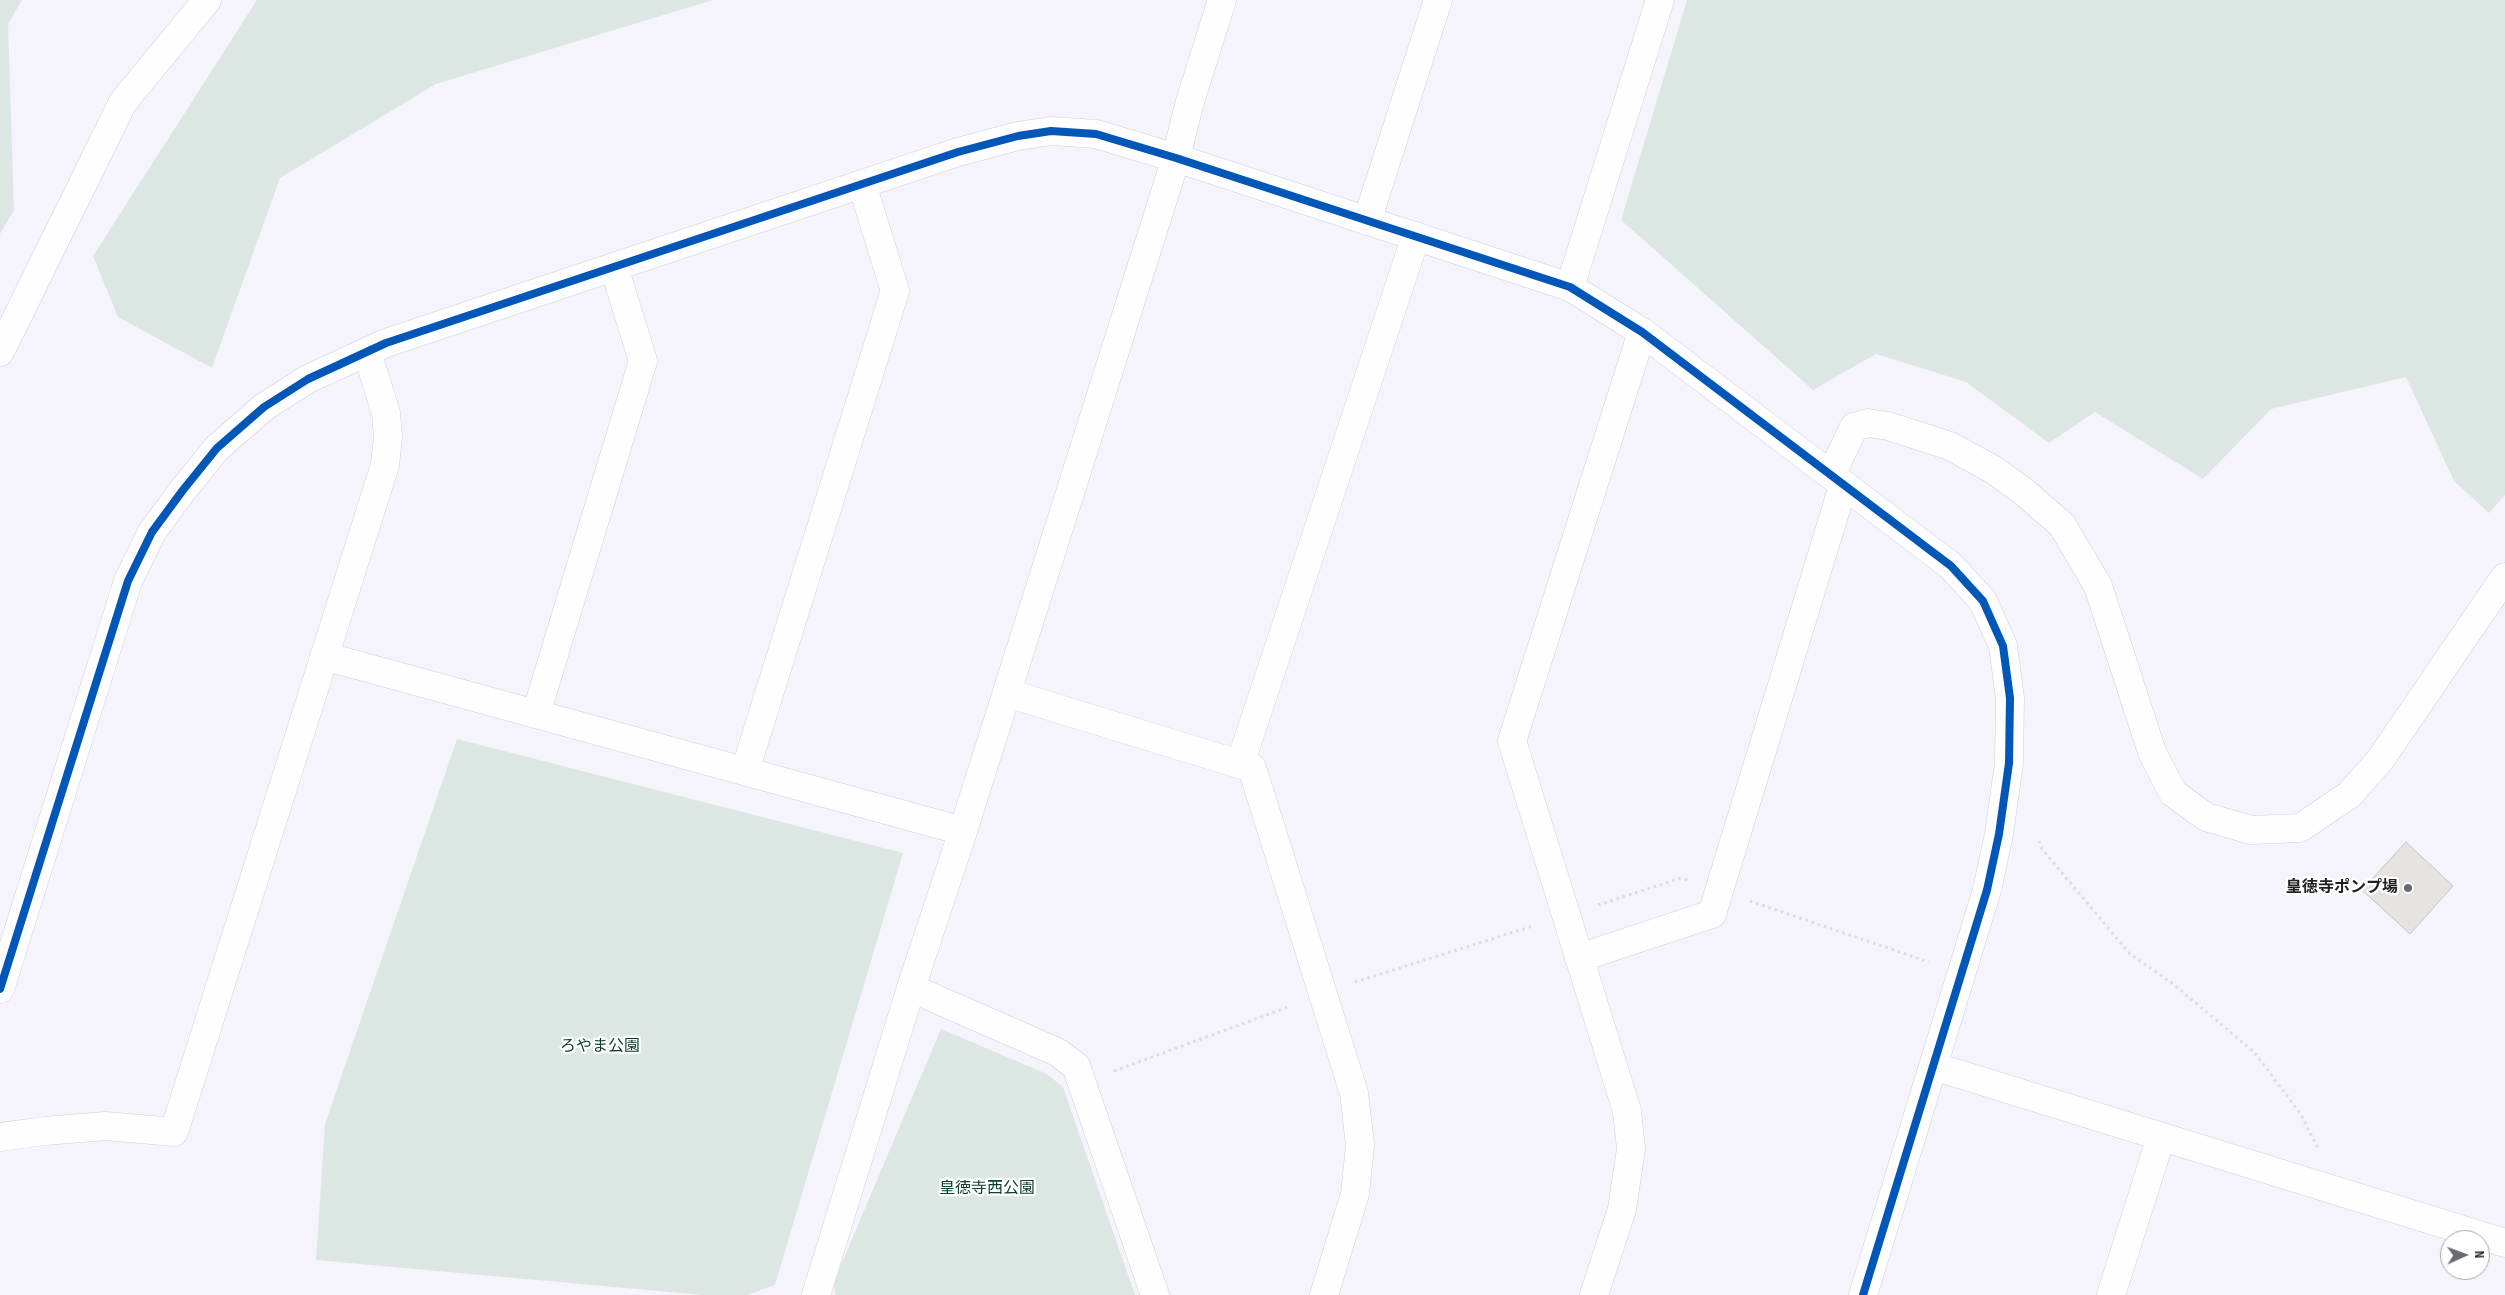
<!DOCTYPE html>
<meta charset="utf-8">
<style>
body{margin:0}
#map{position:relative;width:2505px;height:1295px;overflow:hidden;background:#f5f4fc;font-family:"Sofia Sans Condensed",sans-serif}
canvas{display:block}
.north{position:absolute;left:2440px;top:1230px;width:50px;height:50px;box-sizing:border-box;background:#fff;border:1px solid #a5a5a8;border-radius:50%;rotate:88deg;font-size:14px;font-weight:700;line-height:20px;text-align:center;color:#1f1f25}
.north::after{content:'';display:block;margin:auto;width:18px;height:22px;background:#6a6a70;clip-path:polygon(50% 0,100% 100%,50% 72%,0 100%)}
</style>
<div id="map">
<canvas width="2505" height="1295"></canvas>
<div class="north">N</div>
</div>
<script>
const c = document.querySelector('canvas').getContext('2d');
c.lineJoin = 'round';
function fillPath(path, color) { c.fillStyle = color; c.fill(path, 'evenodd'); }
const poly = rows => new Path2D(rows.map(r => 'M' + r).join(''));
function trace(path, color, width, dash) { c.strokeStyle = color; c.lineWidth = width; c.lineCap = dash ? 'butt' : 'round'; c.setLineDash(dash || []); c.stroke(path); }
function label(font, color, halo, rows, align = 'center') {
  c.font = font + ' "Sofia Sans Condensed","Noto Sans JP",sans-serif'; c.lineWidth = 4.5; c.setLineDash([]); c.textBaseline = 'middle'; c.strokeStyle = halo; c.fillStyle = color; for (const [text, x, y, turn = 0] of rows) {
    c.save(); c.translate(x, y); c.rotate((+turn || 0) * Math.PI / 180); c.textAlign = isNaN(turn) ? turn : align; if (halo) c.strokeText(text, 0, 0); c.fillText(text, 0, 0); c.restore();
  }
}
const green = poly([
 [0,0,22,0,8,24,14,210,0,234],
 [257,0,713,0,436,84,280,178,212,368,118,317,93,256],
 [1687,0,2505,0,2505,495,2489,513,2454,481,2406,377,2271,409,2203,479,2095,412,2049,443,1966,382,1876,354,1813,390,1621,220],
 [457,739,903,853,775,1285,747,1295,703,1295,316,1260,325,1124],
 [941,1029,1047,1074,1063,1087,1135,1295,836,1295,833,1284]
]);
const building = poly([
 [2406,842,2453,886,2410,934,2362,890,2406,842]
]);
const path = poly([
 [2039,841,2042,849,2130,954,2172,983,2254,1052,2300,1113,2319,1150],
 [1750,901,1929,962],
 [1598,905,1681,878,1687,880],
 [1355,982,1533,926],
 [1114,1071,1291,1006]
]);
const minor = poly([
 [1367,221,1438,0],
 [1570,287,1660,0],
 [0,352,123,102,207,0],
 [324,656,963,831],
 [1007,693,1252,768,1354,1093,1360,1145,1355,1194,1324,1295],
 [536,714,643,361,614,267],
 [1240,764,1416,236],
 [745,771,895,291,862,184],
 [1579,958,1712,914,1843,486],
 [911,988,1057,1052,1076,1066,1155,1295],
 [0,989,128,581,152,532,183,490,217,448,264,407,308,379,386,343,958,152,1018,136,1051,131,1096,134,1176,158,1189,105,1222,0],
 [0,1137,45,1131,106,1126,174,1132,385,465,388,437,386,413,367,352],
 [1594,1295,1622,1209,1631,1149,1627,1111,1512,741,1642,332],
 [2111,1295,2161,1137]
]);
const tertiary = poly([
 [1831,475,1854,427,1868,423,1888,426,1950,446,1994,470,2024,492,2062,525,2098,586,2152,752,2173,793,2206,817,2251,830,2300,828,2349,795,2380,760,2505,577],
 [1933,1066,2505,1243],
 [816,1295,911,988,963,831,1176,158,1570,287,1642,332,1951,566,1983,601,2003,646,2010,698,2009,763,1999,834,1987,890,1863,1295]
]);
const cycleway = poly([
 [0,989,128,581,152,532,183,490,217,448,264,407,308,379,386,343,958,152,1018,136,1051,131,1096,134,1176,158,1570,287,1642,332,1951,566,1983,601,2003,646,2010,698,2009,763,1999,834,1987,890,1863,1295]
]);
const markers = [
 [2408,888,5,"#6a6a70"]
];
const poiNames = [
 ["皇徳寺ポンプ場",2398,888]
];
const parkNames = [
 ["ろやま公園",600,1047],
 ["皇徳寺西公園",987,1189]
];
fillPath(green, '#dce7e3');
fillPath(building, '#e6e2e0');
trace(building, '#c6c4c4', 1);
trace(minor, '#d0cfd6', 29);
trace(tertiary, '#d0cfd6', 29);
trace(path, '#dcdcdf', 3, [2.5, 4]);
trace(minor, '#fefdff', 28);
trace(tertiary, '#fefdff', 28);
trace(cycleway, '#0057b8', 8);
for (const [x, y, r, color] of markers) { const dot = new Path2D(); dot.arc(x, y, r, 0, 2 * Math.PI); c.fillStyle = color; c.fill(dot); trace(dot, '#fff', 2); }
label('bold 16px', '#1f1f25', '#fff', poiNames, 'right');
label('16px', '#0f4329', '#fff', parkNames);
</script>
